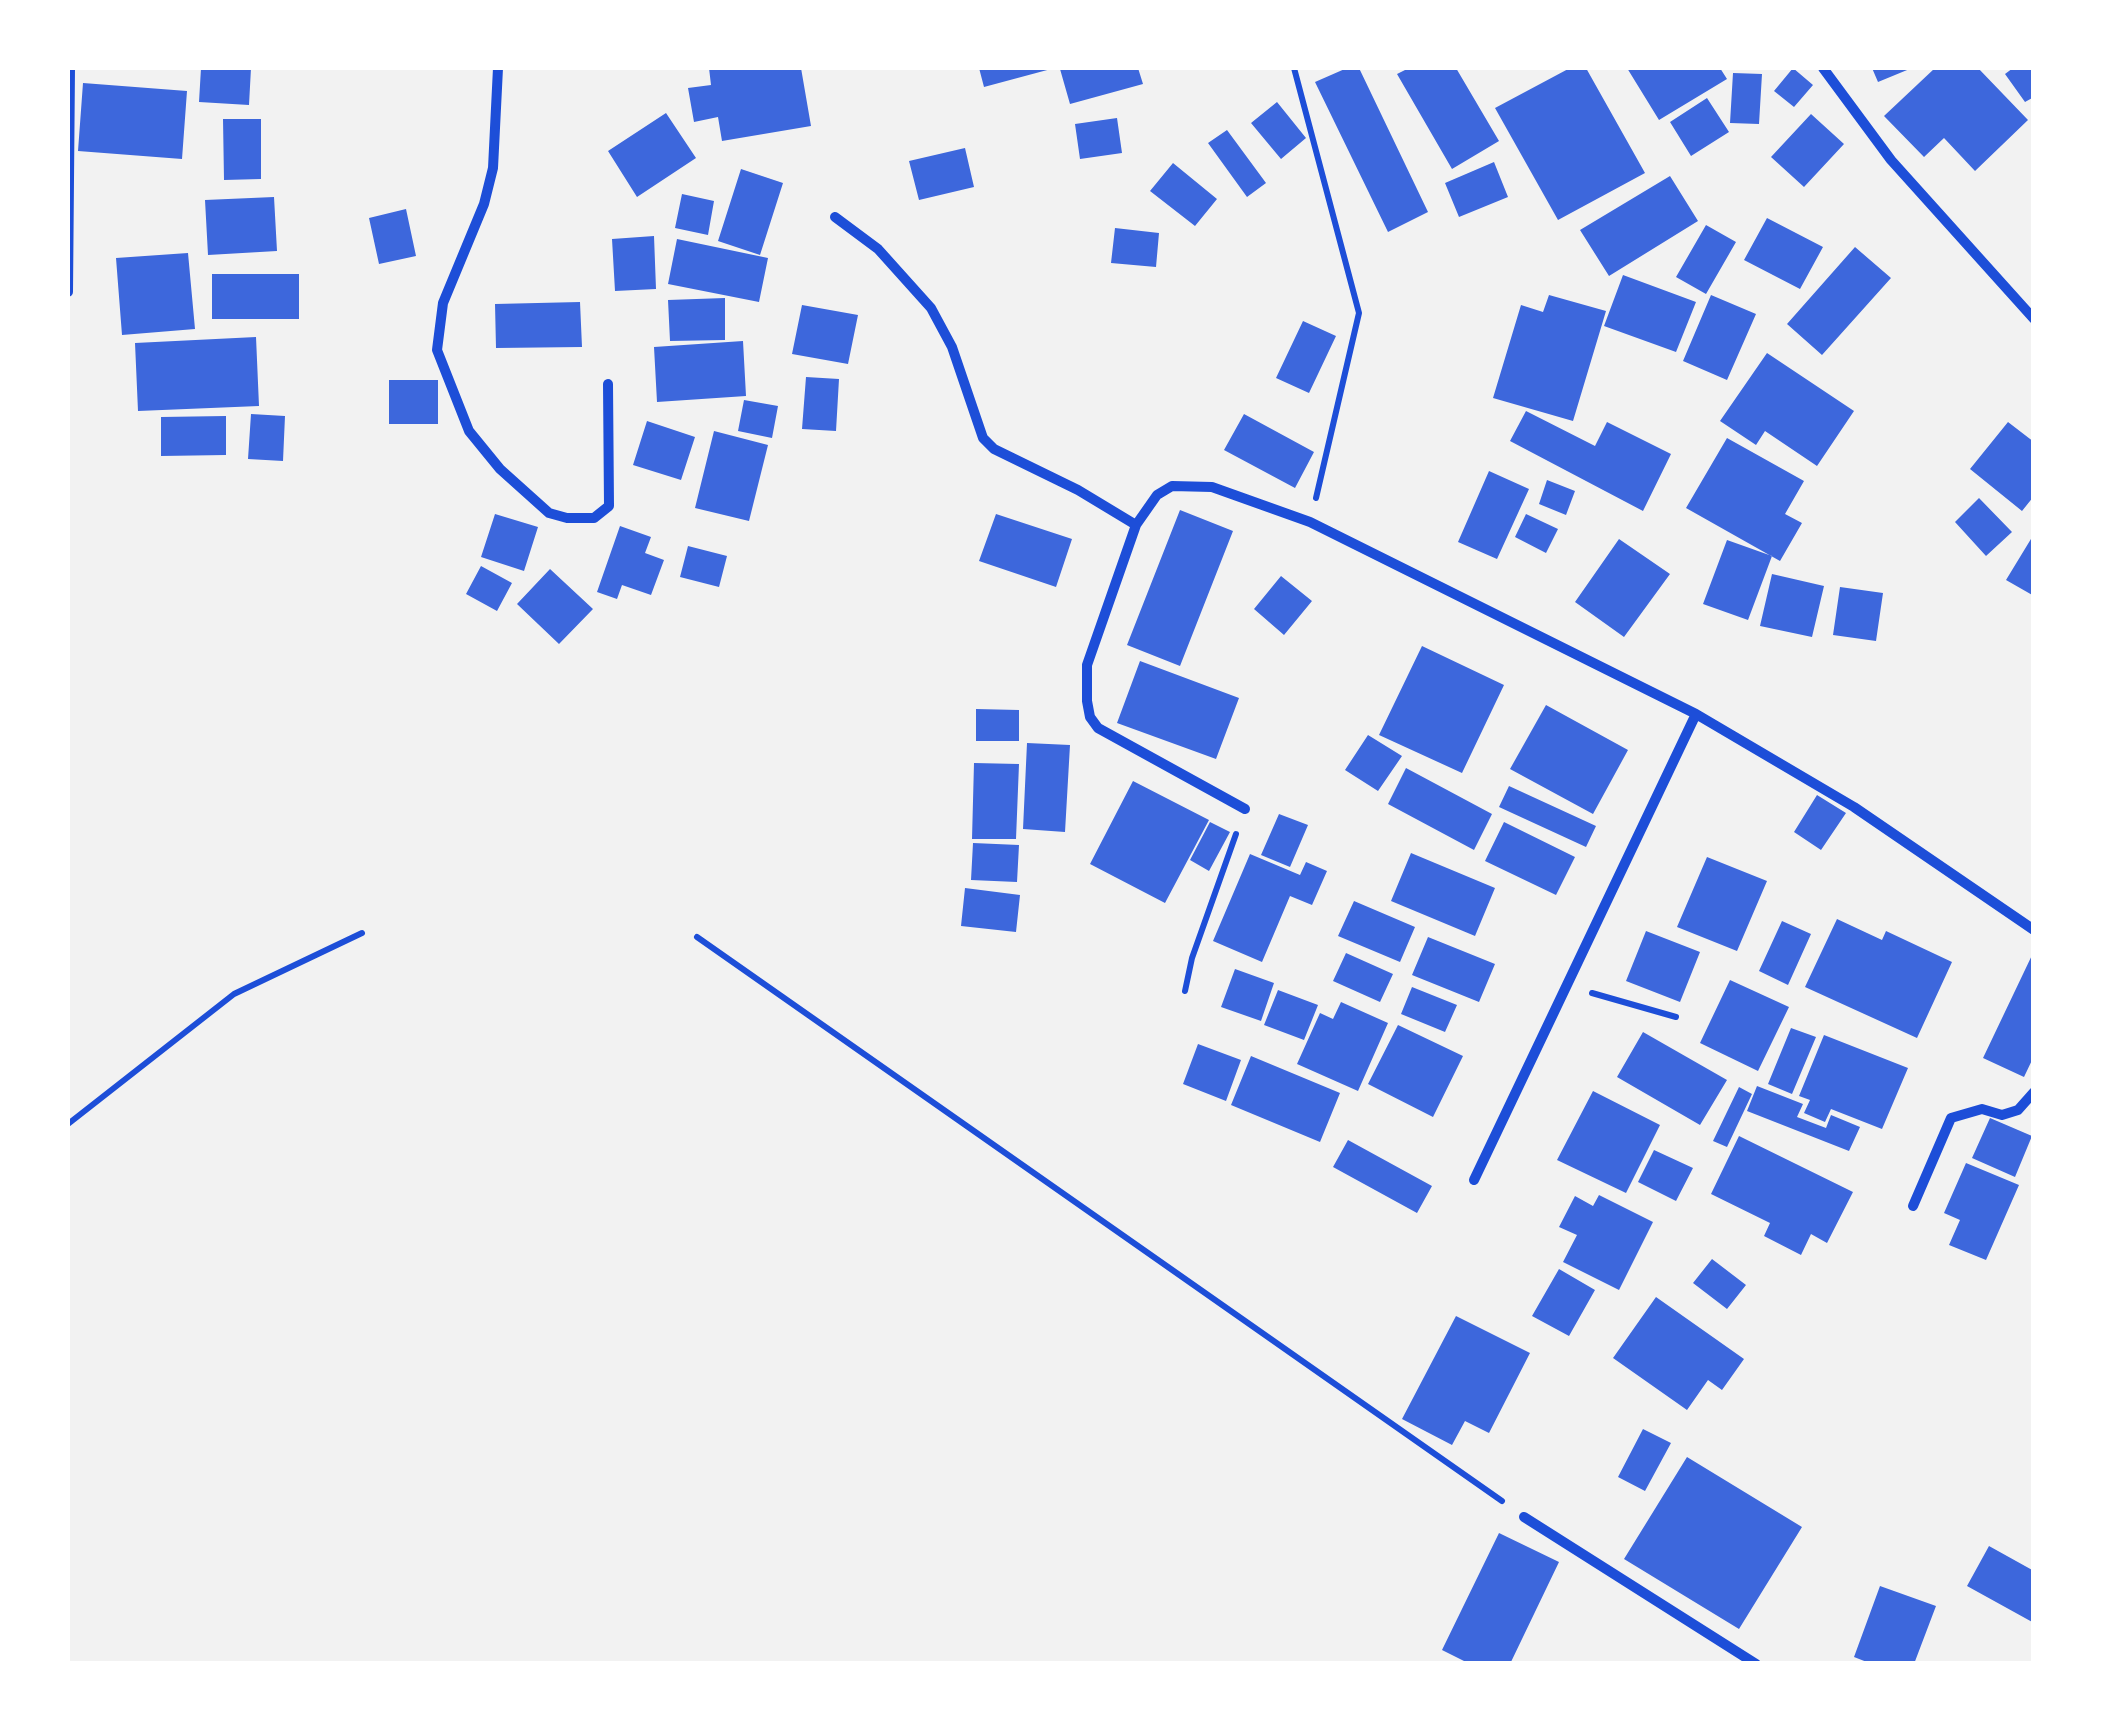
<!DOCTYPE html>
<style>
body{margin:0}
#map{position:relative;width:2101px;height:1731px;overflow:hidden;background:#f2f2f2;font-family:"IBM Plex Serif",serif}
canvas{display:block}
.frame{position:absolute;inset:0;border:70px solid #fff;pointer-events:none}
</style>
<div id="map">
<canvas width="2101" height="1731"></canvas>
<div class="frame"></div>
</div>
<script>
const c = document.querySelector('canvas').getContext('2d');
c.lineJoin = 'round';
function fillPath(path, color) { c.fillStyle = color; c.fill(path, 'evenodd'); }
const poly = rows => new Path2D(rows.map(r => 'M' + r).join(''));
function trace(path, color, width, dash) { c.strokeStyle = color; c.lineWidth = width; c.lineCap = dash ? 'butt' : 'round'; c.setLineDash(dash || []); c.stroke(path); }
const building = poly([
 [201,68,251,68,249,105,199,102],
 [709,68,801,68,811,126,722,141,718,117,694,122,688,88,711,85],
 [979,68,1050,68,1051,69,984,87],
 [1066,68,1138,68,1143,84,1070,104,1060,69],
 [1347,68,1359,68,1428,212,1388,232,1315,82],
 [1409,68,1456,68,1499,141,1452,169,1397,74],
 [1570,68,1586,68,1645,173,1558,220,1495,108],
 [1627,68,1720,68,1727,79,1659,120],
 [1793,68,1813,85,1794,107,1774,91],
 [1872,68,1912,68,1878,82],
 [1935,68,1978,68,2028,120,1975,171,1944,138,1924,157,1884,116],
 [2013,68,2029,68,2034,73,2034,97,2025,102,2005,74],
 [1733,73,1762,74,1759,124,1730,123],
 [83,83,187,91,182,159,78,151],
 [1707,98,1729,132,1691,156,1670,122],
 [1277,102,1306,138,1281,159,1251,123],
 [666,113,696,158,637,197,608,151],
 [1811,114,1844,144,1804,187,1771,157],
 [1117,118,1122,153,1080,159,1075,124],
 [223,119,261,119,261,179,224,180],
 [1227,130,1266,183,1247,197,1208,143],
 [965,148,974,187,919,200,909,161],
 [1494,162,1508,197,1459,217,1445,183],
 [1173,163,1217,199,1195,226,1150,191],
 [741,169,783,183,760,255,718,241],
 [1670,176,1698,221,1609,276,1580,230],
 [682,194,714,201,708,235,675,228],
 [274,197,277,251,208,255,205,200],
 [406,209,416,256,379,264,369,218],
 [1767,218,1823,247,1800,289,1744,260],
 [1706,225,1736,242,1706,294,1676,277],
 [1115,228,1159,233,1156,267,1111,263],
 [654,236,656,289,615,291,612,239],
 [677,239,768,258,759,302,668,284],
 [1855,247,1891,278,1822,355,1787,324],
 [188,253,195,329,122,335,116,258],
 [212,274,299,274,299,319,212,319],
 [1623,275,1696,302,1676,352,1604,326],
 [1549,295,1606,311,1573,421,1493,398,1521,305,1543,312],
 [1711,295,1756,314,1727,380,1683,361],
 [725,298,725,340,670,341,668,300],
 [580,302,582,347,496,348,495,304],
 [802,305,858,315,848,364,792,354],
 [1303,321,1336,336,1309,393,1276,378],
 [256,337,259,406,138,411,135,343],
 [743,341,746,396,657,402,654,347],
 [1767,353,1854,411,1817,466,1765,431,1756,445,1720,421],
 [806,377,839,379,836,431,802,429],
 [389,380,438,380,438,424,389,424],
 [744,400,778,406,772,438,738,431],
 [1526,411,1595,446,1607,422,1671,454,1643,511,1510,441],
 [251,414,285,416,283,461,248,459],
 [1244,414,1314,452,1295,488,1224,450],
 [226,416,226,455,161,456,161,417],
 [647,421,695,437,681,480,633,465],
 [2008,422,2034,442,2034,496,2022,511,1970,469],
 [714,431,768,445,749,521,695,508],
 [1727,438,1804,481,1785,514,1802,523,1780,561,1686,508],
 [1489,471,1529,489,1497,559,1458,542],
 [1547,480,1575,491,1566,515,1539,504],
 [1979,498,2012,532,1986,556,1955,522],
 [1180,510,1233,531,1180,666,1127,645],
 [495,514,538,527,524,571,481,557],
 [996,514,1072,539,1056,587,979,561],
 [1526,514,1558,529,1546,553,1515,537],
 [620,526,651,537,645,553,664,560,651,595,622,585,617,599,597,592],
 [2034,534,2034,596,2006,580],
 [1619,539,1670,574,1624,637,1575,602],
 [1727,540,1772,556,1748,620,1703,604],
 [688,546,727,556,719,587,680,577],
 [481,566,512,583,497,611,466,594],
 [550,569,593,609,559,644,517,604],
 [1772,574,1824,586,1812,637,1760,626],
 [1281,576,1312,601,1284,635,1254,609],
 [1840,587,1883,593,1876,641,1833,635],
 [1422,646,1504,685,1462,773,1379,735],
 [1140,661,1239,698,1216,759,1117,723],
 [1546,705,1628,750,1593,814,1510,769],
 [976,709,1019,710,1019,741,976,741],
 [1368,735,1402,756,1378,791,1345,770],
 [1027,743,1070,745,1065,832,1023,829],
 [974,763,1019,764,1016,839,972,839],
 [1406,768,1492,814,1474,850,1388,804],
 [1133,781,1209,820,1165,903,1090,864],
 [1509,786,1596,826,1586,847,1499,807],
 [1817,795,1846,813,1821,850,1794,832],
 [1279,814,1308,825,1290,867,1261,855],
 [1210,822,1230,832,1209,871,1190,860],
 [1504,822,1575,857,1556,895,1485,861],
 [973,843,1019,845,1017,882,971,880],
 [1411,853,1495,888,1475,936,1391,901],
 [1250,854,1300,875,1306,862,1327,871,1312,905,1290,896,1262,962,1213,941],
 [1707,857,1767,881,1737,951,1677,927],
 [965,888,1020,895,1016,932,961,926],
 [1354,901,1415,927,1400,962,1338,936],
 [1837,919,1882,940,1886,931,1952,962,1917,1038,1805,987],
 [1782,921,1811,934,1788,985,1759,971],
 [1646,931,1700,952,1680,1002,1626,981],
 [1428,937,1495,964,1479,1002,1412,975],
 [2034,951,2034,1056,2024,1077,1983,1058],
 [1346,953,1393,974,1380,1002,1333,981],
 [1235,969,1274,983,1261,1021,1221,1007],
 [1730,980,1789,1007,1758,1071,1700,1043],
 [1412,987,1457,1005,1445,1032,1401,1014],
 [1278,990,1318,1005,1304,1040,1264,1025],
 [1341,1002,1388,1023,1358,1091,1297,1064,1320,1013,1333,1019],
 [1398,1025,1463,1056,1433,1117,1368,1084],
 [1791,1028,1816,1037,1792,1094,1768,1084],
 [1643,1032,1727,1080,1700,1125,1617,1077],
 [1824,1035,1908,1068,1882,1129,1831,1109,1825,1122,1804,1113,1810,1100,1799,1096],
 [1198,1044,1241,1060,1226,1101,1183,1084],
 [1251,1056,1340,1093,1320,1142,1231,1105],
 [1757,1086,1803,1104,1797,1117,1826,1128,1831,1115,1860,1127,1849,1151,1747,1111],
 [1739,1087,1752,1094,1727,1147,1713,1141],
 [1593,1091,1660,1125,1626,1193,1557,1160],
 [1990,1118,2032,1136,2015,1177,1972,1158],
 [1739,1136,1853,1192,1827,1243,1811,1234,1801,1255,1764,1236,1770,1223,1711,1194],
 [1348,1140,1432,1186,1417,1213,1333,1167],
 [1654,1150,1693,1168,1676,1201,1638,1182],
 [1966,1163,2019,1185,1986,1260,1949,1245,1960,1220,1944,1213],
 [1599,1195,1653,1222,1619,1290,1563,1262,1577,1235,1559,1227,1575,1196,1593,1206],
 [1712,1259,1746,1285,1727,1309,1693,1283],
 [1559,1269,1595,1290,1569,1336,1532,1316],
 [1656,1297,1744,1359,1722,1390,1708,1380,1687,1410,1613,1358],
 [1456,1316,1530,1353,1489,1433,1465,1421,1452,1445,1402,1419],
 [1643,1429,1671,1443,1645,1491,1618,1477],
 [1687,1457,1802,1527,1739,1629,1624,1559],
 [1499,1533,1559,1562,1510,1664,1470,1664,1442,1650],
 [1989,1546,2034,1571,2034,1623,1967,1586],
 [1880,1586,1936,1606,1914,1664,1872,1664,1854,1657]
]);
const path = poly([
 [1294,68,1359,313,1316,498],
 [697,937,1502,1501],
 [1185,991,1192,958,1236,834],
 [1592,993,1676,1017],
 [68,1124,234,994,362,933]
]);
const minor = poly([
 [498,68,493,168,484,204,443,303,437,350,469,431,500,469,549,513,567,518,594,518,609,506,608,384],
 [1823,68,1891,160,2034,319],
 [835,217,878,249,931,308,952,347,983,438,994,449,1078,490,1136,525],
 [68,292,70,68],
 [1245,809,1098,728,1090,717,1087,701,1087,665,1136,525,1157,495,1172,486,1212,487,1310,522,1696,714,1854,807,2034,930],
 [1474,1180,1696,714],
 [1913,1206,1951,1118,1982,1109,2002,1115,2018,1110,2034,1092],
 [1524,1517,1756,1664]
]);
fillPath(building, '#3d67dc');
trace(path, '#1d4ed8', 6);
trace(minor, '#1d4ed8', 10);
</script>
